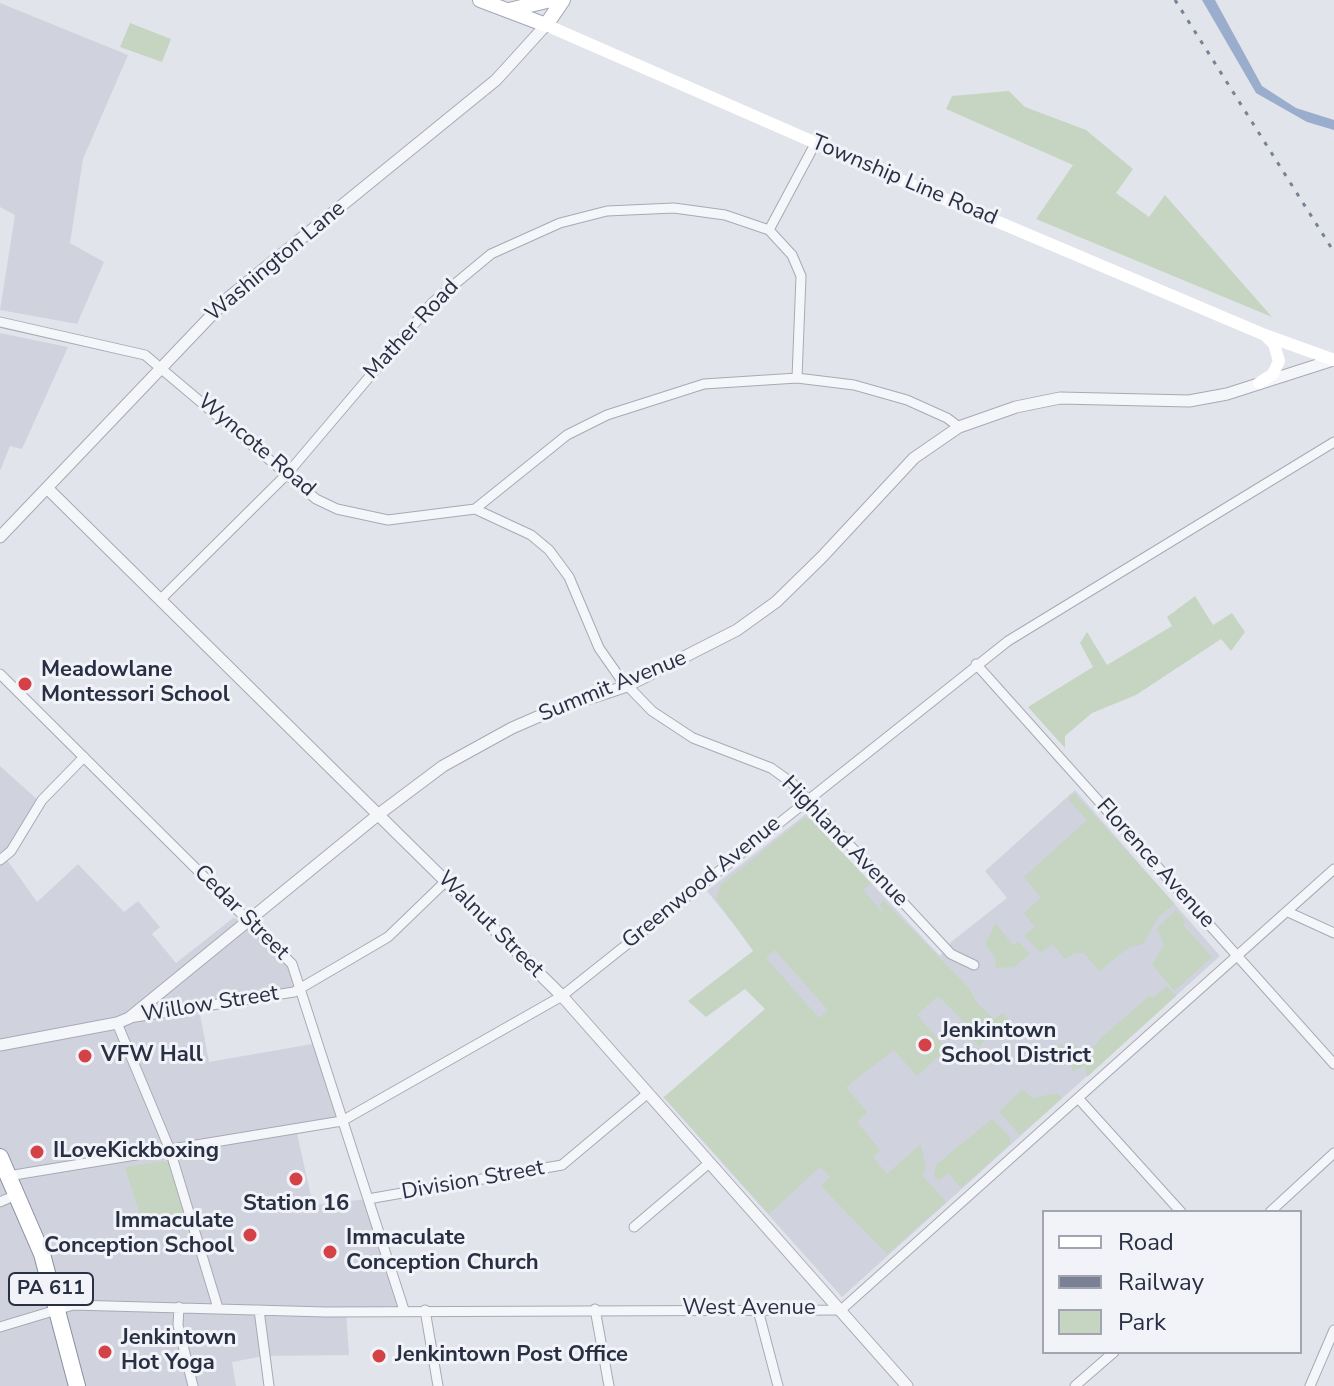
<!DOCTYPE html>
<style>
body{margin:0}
#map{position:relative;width:1334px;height:1386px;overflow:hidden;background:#e2e4eb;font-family:"Nunito Sans",sans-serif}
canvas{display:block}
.legend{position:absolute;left:1042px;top:1210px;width:260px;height:144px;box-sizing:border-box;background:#f2f3f8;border:2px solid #a2a5b0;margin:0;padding:10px 14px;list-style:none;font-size:24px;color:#293044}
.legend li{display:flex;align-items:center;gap:16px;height:40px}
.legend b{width:40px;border:2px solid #a2a5b0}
</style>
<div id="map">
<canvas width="1334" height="1386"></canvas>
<ul class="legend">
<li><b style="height:10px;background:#fff"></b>Road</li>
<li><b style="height:10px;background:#7a8195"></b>Railway</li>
<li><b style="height:22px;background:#c5d5c2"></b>Park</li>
</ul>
</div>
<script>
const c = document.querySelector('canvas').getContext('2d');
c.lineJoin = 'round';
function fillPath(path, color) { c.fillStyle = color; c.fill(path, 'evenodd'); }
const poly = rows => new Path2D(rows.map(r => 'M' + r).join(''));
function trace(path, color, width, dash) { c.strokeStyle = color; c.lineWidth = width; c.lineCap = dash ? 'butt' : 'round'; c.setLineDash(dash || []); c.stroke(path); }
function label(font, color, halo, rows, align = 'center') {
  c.font = font + ' "Nunito Sans",sans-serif'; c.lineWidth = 6; c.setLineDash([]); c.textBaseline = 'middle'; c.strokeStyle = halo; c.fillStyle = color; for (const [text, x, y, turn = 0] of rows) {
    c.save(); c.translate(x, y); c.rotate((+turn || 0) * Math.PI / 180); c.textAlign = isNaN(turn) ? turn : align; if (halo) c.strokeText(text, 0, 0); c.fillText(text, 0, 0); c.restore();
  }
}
const built = poly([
 [0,3,128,55,83,159,70,243,104,262,77,324,0,310,15,215,0,207],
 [0,333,68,347,22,449,10,446,0,471],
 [0,766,40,802,5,857,37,902,78,864,124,912,138,901,160,927,152,934,176,963,233,918,249,920,292,964,301,988,199,1009,209,1062,318,1043,342,1121,296,1129,313,1205,368,1199,404,1310,346,1312,349,1355,264,1356,232,1362,236,1386,0,1386],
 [1075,790,1220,956,842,1297,663,1097,674,1092,786,990,707,891,806,814,940,956,951,942,1007,898,985,871]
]);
const green = poly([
 [130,23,171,39,162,62,120,47],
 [1009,91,1025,107,1086,130,1133,169,1116,193,1149,217,1165,195,1272,317,1036,219,1073,165,946,109,952,96],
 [1195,596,1213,625,1232,613,1238,622,1245,632,1231,651,1221,639,1136,695,1092,713,1065,736,1065,748,1028,707,1093,667,1080,643,1087,632,1107,665,1172,626,1167,617],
 [1074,793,1175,904,1159,916,1143,944,1129,947,1099,971,1084,953,1075,953,1065,959,1052,944,1041,953,1024,936,1035,927,1024,913,1041,898,1024,877,1087,820,1068,799],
 [804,818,810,819,871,883,863,890,885,915,880,905,883,900,968,987,978,1004,994,1019,1003,1013,1008,1019,981,1044,981,1048,967,1033,971,1029,938,996,917,1015,947,1049,917,1076,894,1050,846,1087,867,1112,857,1122,880,1150,873,1157,887,1174,921,1144,926,1169,922,1175,946,1202,887,1254,821,1186,830,1177,820,1167,769,1214,664,1097,765,1009,745,989,706,1017,688,1001,753,951,716,899,721,885],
 [775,950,828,1010,819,1018,766,958],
 [1176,910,1185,921,1184,926,1212,957,1174,991,1152,964,1164,945,1157,928],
 [995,923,1013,945,1019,942,1030,954,1014,967,996,968,995,958,985,945],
 [1167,986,1176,996,1087,1077,1085,1066,1072,1071,1069,1056,1058,1046,1060,1044,1066,1046,1072,1042,1086,1057,1100,1039,1150,995,1153,998],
 [1022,1089,1033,1098,1057,1093,1062,1098,1020,1135,999,1112],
 [992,1119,1010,1137,1010,1144,961,1188,948,1173,939,1181,934,1176,936,1165],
 [163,1161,168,1163,186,1222,142,1221,125,1167]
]);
const water = poly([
 [1202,0,1215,0,1262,86,1296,108,1334,120,1334,130,1307,122,1256,93]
]);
const minor = poly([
 [769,230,815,144],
 [0,322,145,355,316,499,337,509,388,520,475,509,567,435,607,415,704,384,797,378,854,385,907,400,947,418,959,427],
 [475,509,531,535,549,550,569,577,599,648,620,678,652,711,693,738,771,768,792,783,951,954,974,965],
 [162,598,287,474,432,303,491,254,560,223,607,211,674,208,725,215,769,230,792,255,801,276,797,378],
 [976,664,1334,1064],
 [0,674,292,964,404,1310],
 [0,860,11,851,42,800,84,757],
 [1288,912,1334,933],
 [129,1018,294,992,388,937,446,881],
 [117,1023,170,1150,218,1308],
 [1078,1098,1181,1212],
 [8,1176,342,1121,562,996,1008,641,1334,442],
 [368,1199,562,1165,648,1093],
 [0,1202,16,1195],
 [1270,1212,1334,1153],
 [634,1227,708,1164],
 [179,1307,178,1325,193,1386],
 [595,1309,609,1386],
 [259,1310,269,1386],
 [425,1310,438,1386],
 [758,1310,778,1386],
 [0,1327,73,1305,326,1312,841,1310,1334,869],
 [1075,1386,1114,1352],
 [1310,1386,1334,1330]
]);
const tertiary = poly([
 [47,488,562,996,907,1386],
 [0,537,228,298,496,80,546,25],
 [0,1045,117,1023,129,1018,379,814,443,766,512,728,551,711,627,686,737,630,776,602,822,557,914,458,959,427,1016,407,1060,398,1189,401,1227,394,1330,361]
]);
const secondary = poly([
 [546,25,937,196,1265,335,1334,360],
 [1259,383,1273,374,1279,361,1274,344,1267,337]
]);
const primary = poly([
 [480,0,546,25,563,0],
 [509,10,551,0]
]);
const trunk = poly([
 [0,1157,42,1254,77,1386]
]);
const rail = poly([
 [1175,0,1334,252]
]);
const markers = [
 [25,684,8,"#d44247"],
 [925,1045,8,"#d44247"],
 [85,1056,8,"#d44247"],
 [37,1152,8,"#d44247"],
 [296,1179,8,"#d44247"],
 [250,1235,8,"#d44247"],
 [330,1252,8,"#d44247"],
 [105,1352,8,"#d44247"],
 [379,1356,8,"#d44247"]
];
const shields = [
 [51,1289,84]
];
const shieldNames = [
 ["PA 611",51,1289]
];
const streetNames = [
 ["Township Line Road",904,181,23],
 ["Washington Lane",276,262,-40],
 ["Mather Road",412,330,-47],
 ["Wyncote Road",256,446,40],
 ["Summit Avenue",613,687,-22],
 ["Highland Avenue",844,842,46],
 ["Florence Avenue",1155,864,48],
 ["Greenwood Avenue",702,883,-39],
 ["Cedar Street",241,913,45],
 ["Walnut Street",490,925,45],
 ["Willow Street",210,1005,-9],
 ["Division Street",473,1181,-10],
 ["West Avenue",749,1309]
];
const poiNames = [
 ["Meadowlane",41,671],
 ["Montessori School",41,696],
 ["Jenkintown",941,1032],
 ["School District",941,1057],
 ["VFW Hall",101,1056],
 ["ILoveKickboxing",53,1152],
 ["Station 16",296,1205,"center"],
 ["Immaculate",234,1222,"right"],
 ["Conception School",234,1247,"right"],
 ["Immaculate",346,1239],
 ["Conception Church",346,1264],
 ["Jenkintown",121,1339],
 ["Hot Yoga",121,1364],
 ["Jenkintown Post Office",395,1356]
];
fillPath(built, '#d0d3dd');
fillPath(green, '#c5d5c2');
fillPath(water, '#9badcc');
trace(minor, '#a7aab6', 11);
trace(tertiary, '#a7aab6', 13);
trace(primary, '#a0a7b7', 16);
trace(trunk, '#8890a2', 18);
trace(minor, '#f5f6f9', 9);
trace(tertiary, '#f5f6f9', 11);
trace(secondary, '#fff', 12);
trace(primary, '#fff', 14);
trace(trunk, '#fff', 16);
trace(rail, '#7a8195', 3, [4, 8]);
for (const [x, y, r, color] of markers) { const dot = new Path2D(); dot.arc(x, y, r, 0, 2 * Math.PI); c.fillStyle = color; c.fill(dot); trace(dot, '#f2f3f8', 3); }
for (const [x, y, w] of shields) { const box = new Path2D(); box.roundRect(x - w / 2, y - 16, w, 32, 6); c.fillStyle = '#f2f3f8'; c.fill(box); trace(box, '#293044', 2); }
label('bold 20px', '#293044', null, shieldNames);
label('22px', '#293044', '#f2f3f8', streetNames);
label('bold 22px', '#293044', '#f2f3f8', poiNames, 'left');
</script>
